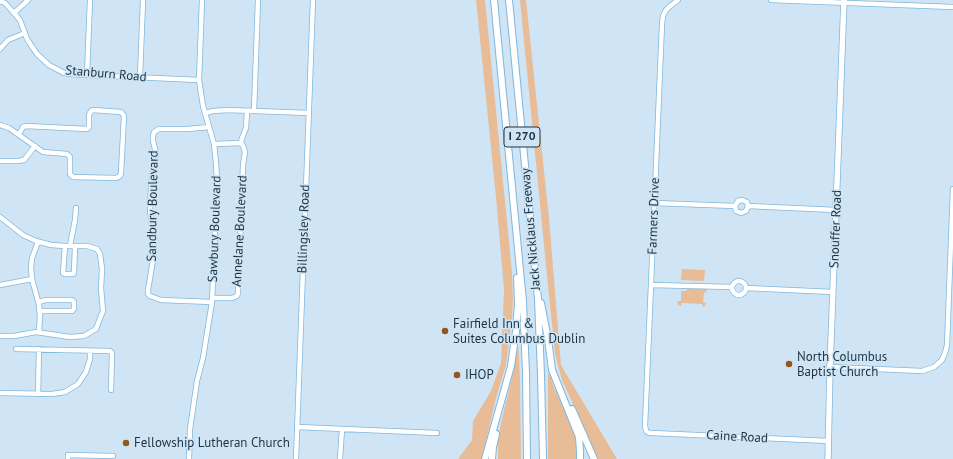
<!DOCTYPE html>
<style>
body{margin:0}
canvas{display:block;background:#cfe5f5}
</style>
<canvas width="953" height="459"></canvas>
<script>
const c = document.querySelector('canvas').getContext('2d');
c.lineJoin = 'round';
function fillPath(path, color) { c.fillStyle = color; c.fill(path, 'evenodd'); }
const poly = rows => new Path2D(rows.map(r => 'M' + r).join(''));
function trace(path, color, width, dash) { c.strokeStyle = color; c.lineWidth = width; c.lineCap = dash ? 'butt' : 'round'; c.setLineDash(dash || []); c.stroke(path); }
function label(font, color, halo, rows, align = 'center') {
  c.font = font + ' "PT Sans",sans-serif'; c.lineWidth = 3; c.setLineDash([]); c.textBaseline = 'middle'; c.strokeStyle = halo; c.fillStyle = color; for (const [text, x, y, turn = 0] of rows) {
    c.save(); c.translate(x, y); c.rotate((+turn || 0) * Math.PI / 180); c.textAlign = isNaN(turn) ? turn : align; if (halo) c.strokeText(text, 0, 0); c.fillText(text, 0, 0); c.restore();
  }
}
const green = poly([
 [476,0,485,0,512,272,513,301,512,317,506,365,496,398,482,459,458,459,472,440,473,421,491,391,501,363,504,290,496,197],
 [520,0,526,0,549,218,561,365,617,459,598,459,562,380,558,366,555,353,549,296],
 [682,269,705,270,704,281,681,280],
 [688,288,691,289,692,288,707,289,706,292,704,293,703,302,706,303,705,306,703,307,702,304,682,303,681,306,678,305,677,302,678,301,681,301,681,291,686,291],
 [518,346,519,354,520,382,521,459,498,459,498,440,501,423,514,369],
 [548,374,550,374,553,385,572,427,575,437,577,459,548,459]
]);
const minor = poly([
 [678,0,669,7,666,10,663,16,662,24,645,426,646,431,649,433,652,433,829,441],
 [771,0,953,7],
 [0,1,5,3,14,13,20,20,27,39,37,54,49,65,64,73,70,74,87,75,199,80],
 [14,13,28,0],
 [0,49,8,40,25,33],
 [87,75,90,0],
 [140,77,143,0],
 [254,111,258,0],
 [206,113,213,111,228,110,309,113],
 [0,125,9,128,43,152,67,154,70,157,70,174,73,177,116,178,120,176,121,173,124,116,122,113,121,112,93,110,91,111,89,115,89,127,87,129,26,126,23,127,19,134],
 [209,127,188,129,159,129,154,132,153,136,153,141,156,153,151,185,150,210,154,240,153,260,148,290,148,294,150,296,161,300,212,302],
 [214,144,241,143],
 [0,161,18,161,24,160,35,146],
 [654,203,735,206],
 [735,206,736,211,741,213,746,211,748,206],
 [735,206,738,201,742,200,747,202,748,206],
 [748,206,836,210],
 [0,217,23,235,36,241,51,245,65,246,87,246,97,249,100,254,102,269,101,288,103,311,99,321,96,329,84,336,70,337,36,332,14,336,0,336],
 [38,242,32,258,31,267,32,279,39,305,40,314,39,332],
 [65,246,63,273,65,274,73,274,74,273,75,247],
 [70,246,75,220,76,208],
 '732 288a7 7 0 1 1 14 0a7 7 0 1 1-14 0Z',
 [0,285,32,279],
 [651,285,732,287],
 [746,288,833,292],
 [212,298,232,298,237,296,238,293,243,165,245,152,243,146,241,143,242,138,246,128,247,111],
 [38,302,46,300,72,300,74,302,74,309,72,311,39,311],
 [16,349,110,351,112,353,111,390],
 [830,367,922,371,934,367,942,360,945,353,947,345,953,189],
 [0,393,52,394,65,392,78,384,86,372,90,359,90,351],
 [38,394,39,349],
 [297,427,437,433],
 [68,459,68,455,113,456],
 [189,459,190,429,197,381,203,358,212,302,217,181,216,163,214,144,203,106,199,80,202,0],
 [296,459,313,0],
 [340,459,342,429]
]);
const major = poly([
 [828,459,830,367,844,0]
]);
const highway = poly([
 [494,0,523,301,526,373,527,459],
 [509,0,538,299,541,375,543,459],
 [541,303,548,339,552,370,579,437,580,452,580,459],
 [572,409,594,459],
 [485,459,511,366,516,331,518,303,517,278],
 [492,459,493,447,496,434]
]);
const markers = [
 [445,331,4,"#94571b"],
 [789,364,4,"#94571b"],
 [457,375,4,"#94571b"],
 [126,443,4,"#94571b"]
];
const shields = [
 [522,137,36]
];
const shieldNames = [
 ["I 270",522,137]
];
const streetNames = [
 ["Stanburn Road",106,74,5],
 ["Sandbury Boulevard",153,206,-89],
 ["Farmers Drive",654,216,-88],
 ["Sawbury Boulevard",215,229,-88],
 ["Billingsley Road",304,229,-88],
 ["Jack Nicklaus Freeway",531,229,-95],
 ["Snouffer Road",836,229,-88],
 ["Annelane Boulevard",240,231,-87],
 ["Caine Road",737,437,3]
];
const poiNames = [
 ["Fairfield Inn &",453,324],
 ["Suites Columbus Dublin",453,339],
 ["North Columbus",797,357],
 ["Baptist Church",797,372],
 ["IHOP",465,375],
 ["Fellowship Lutheran Church",134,443]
];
fillPath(green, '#e9bc98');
trace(minor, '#7fb7de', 6);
trace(major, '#7fb7de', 7);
trace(highway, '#7fb7de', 8);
trace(minor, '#fff', 4.5);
trace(major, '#fff', 5.5);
trace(highway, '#fff', 6);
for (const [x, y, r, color] of markers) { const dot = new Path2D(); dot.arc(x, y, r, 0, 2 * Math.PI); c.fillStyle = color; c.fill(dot); trace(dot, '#cfe5f5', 1.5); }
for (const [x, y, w] of shields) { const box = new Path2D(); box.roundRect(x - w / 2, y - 10, w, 20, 3); c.fillStyle = '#cfe5f5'; c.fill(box); trace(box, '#1d3343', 1); }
label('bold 12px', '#1d3343', null, shieldNames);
label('13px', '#1d3343', '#cfe5f5', streetNames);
label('13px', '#1d3343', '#cfe5f5', poiNames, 'left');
</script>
